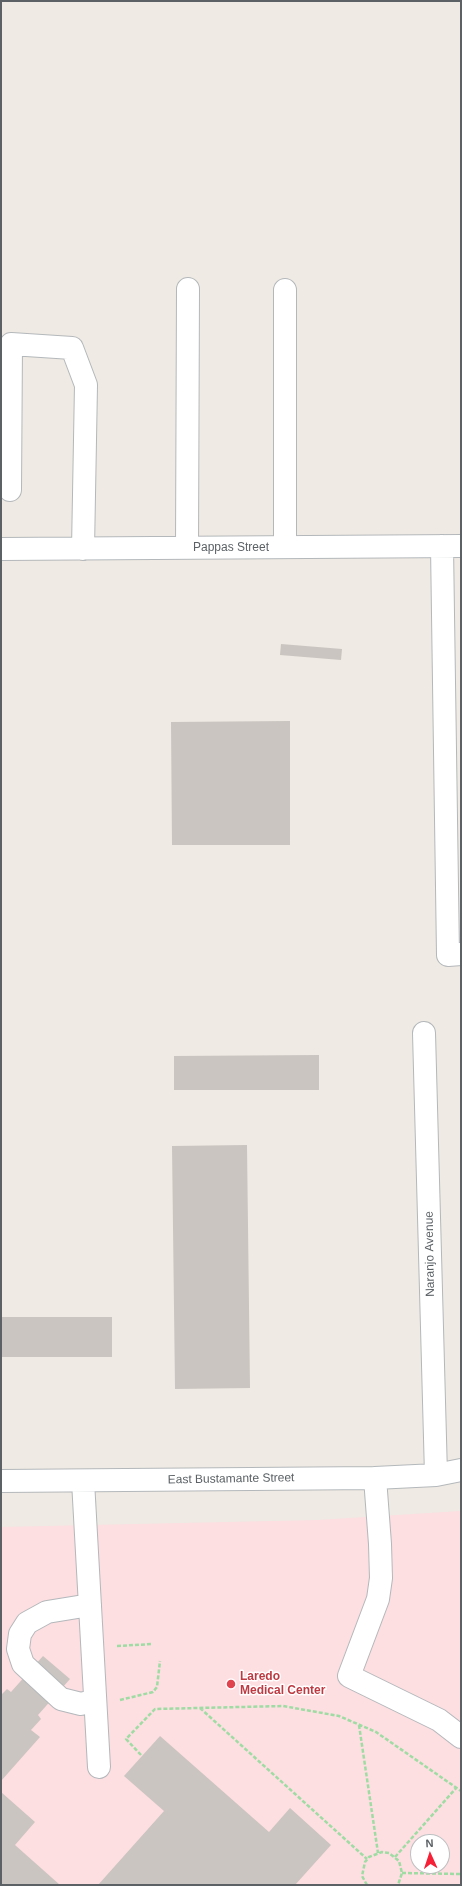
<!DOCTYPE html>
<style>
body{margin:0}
#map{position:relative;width:462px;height:1886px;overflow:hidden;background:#efeae3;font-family:Arial,sans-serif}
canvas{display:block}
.frame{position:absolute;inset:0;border:2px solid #5b6165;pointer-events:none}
.north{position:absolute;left:410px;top:1834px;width:40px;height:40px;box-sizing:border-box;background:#fff;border:1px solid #bdc0c1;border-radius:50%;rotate:357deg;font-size:11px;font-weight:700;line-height:16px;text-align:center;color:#5b6165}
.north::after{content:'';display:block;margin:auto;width:14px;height:18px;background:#f72137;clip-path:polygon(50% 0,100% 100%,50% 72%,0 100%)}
</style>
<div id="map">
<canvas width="462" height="1886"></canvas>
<div class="frame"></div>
<div class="north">N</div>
</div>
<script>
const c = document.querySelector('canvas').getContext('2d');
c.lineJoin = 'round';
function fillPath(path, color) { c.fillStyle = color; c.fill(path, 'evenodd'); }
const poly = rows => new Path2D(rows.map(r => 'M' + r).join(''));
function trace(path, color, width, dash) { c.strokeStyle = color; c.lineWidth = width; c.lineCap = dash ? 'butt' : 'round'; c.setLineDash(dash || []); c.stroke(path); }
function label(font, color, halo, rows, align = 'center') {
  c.font = font + ' Arial,sans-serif'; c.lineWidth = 3; c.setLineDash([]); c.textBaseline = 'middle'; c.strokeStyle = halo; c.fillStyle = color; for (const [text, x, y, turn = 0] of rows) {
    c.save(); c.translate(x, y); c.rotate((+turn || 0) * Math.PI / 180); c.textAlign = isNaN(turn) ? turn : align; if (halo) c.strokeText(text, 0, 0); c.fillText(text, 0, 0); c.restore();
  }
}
const medical = poly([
 [461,1511,461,1885,1,1885,1,1527,318,1520],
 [418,1842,442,1842,442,1866,418,1866]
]);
const building = poly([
 [281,644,342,649,341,660,280,655],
 [290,721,290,845,172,845,171,722],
 [319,1055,319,1090,174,1090,174,1056],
 [247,1145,250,1388,175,1389,172,1146],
 [1,1317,112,1317,112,1357,1,1357],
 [43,1656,70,1679,38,1715,41,1719,31,1730,40,1737,1,1781,1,1695,7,1689,11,1692],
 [160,1736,269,1832,290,1808,331,1845,295,1885,98,1885,164,1811,124,1776],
 [1,1792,35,1822,15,1845,60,1885,1,1885]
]);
const path = poly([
 [117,1646,152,1644],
 [120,1700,153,1692,157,1687,160,1661],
 [200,1708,367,1859],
 [359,1725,378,1853],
 [141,1755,126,1739,155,1709,283,1706,339,1716,376,1732,461,1791],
 [395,1857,457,1787],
 [402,1873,461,1874],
 [367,1885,362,1876,365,1862,369,1857,382,1852,389,1853,399,1861,402,1873,398,1885]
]);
const minor = poly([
 [10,490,11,344,72,348,86,385,83,549],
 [442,546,448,955,461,954],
 [285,547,285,290],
 [187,548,188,289],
 [1,549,461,546],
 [424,1033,436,1475],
 [375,1478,380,1544,381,1578,378,1599,349,1676,439,1720,461,1737],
 [1,1481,375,1478,436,1475,461,1470],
 [83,1481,99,1767],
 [90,1605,47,1612,27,1623,20,1634,18,1649,23,1664,61,1699,81,1704,95,1700]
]);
const markers = [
 [231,1684,5,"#e0444e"]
];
const streetNames = [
 ["Pappas Street",231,548],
 ["Naranjo Avenue",430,1254,-91],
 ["East Bustamante Street",231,1479,-1]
];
const healthNames = [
 ["Laredo",240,1677],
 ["Medical Center",240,1691]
];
fillPath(medical, '#fddee1');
fillPath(building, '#cac5c0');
trace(minor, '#b4b8bb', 24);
trace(path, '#9fdca4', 2.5, [4, 2]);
trace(minor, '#fff', 22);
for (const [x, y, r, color] of markers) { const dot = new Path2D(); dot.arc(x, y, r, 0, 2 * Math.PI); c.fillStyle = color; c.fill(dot); trace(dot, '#fff', 1.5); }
label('12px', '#5b6165', '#fff', streetNames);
label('bold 12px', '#be3a42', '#fff', healthNames, 'left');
</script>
